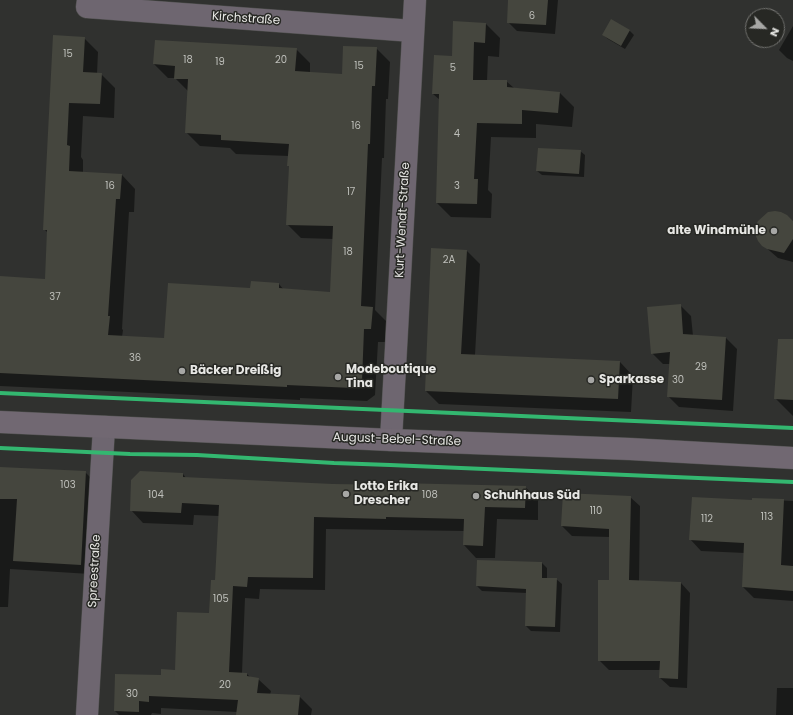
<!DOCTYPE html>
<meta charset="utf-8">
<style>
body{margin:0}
#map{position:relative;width:793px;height:715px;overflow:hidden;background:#30312f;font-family:Poppins,sans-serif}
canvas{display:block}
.north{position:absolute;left:745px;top:8px;width:40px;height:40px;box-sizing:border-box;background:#272824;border:1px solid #747471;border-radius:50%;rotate:114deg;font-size:11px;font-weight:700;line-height:16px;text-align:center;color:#e7e7e4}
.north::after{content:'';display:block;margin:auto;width:14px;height:18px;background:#a7a7a5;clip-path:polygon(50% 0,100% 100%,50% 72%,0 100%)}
</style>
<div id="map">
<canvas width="793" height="715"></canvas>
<div class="north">N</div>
</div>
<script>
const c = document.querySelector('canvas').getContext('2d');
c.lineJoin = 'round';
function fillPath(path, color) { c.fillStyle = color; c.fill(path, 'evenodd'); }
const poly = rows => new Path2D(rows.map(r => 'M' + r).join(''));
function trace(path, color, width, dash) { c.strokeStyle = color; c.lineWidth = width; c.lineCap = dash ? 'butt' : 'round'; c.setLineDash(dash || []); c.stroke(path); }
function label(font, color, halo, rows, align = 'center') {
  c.font = font + ' Poppins,sans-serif'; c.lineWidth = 3; c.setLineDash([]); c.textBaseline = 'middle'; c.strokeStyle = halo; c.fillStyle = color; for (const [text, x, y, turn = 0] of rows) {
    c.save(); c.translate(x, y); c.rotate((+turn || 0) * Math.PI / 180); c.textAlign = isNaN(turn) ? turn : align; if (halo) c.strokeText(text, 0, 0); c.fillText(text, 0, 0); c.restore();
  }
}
const shadow = poly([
 [509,0,558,0,555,34,517,31,508,22],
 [454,22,486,24,500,38,499,57,488,56,487,81,506,81,514,88,560,93,574,107,572,127,536,124,536,138,491,137,488,190,492,194,491,218,451,217,437,203,440,100,433,94,453,57],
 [793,26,793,61,787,58,779,50],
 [629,30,634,35,625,49,608,39,603,35],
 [54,36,84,38,98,52,97,74,101,74,115,88,114,118,83,116,81,157,83,160,83,173,122,175,135,189,134,212,129,212,122,329,123,330,122,337,165,339,251,289,279,284,284,290,331,293,334,239,301,238,287,224,290,167,289,156,236,154,230,148,200,146,186,132,188,91,175,78,168,78,154,64,296,49,310,63,310,73,343,75,376,48,390,62,388,99,386,99,384,158,382,158,375,310,386,321,385,342,378,342,375,395,367,401,300,398,300,400,0,386,0,277,46,280,48,233,44,229],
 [580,151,585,155,584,177,542,175,537,171],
 [793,222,793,262,778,258,763,245],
 [466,250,480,264,475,355,620,362,633,376,631,412,439,404,426,391],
 [680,305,691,316,693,336,726,338,737,349,733,411,679,407,668,396,670,364,663,364,652,353],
 [793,354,793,416,775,398],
 [0,468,85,472,94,481,90,574,10,569,8,607,0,607],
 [183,474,186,478,333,485,525,487,538,499,538,520,497,519,495,558,476,558,464,545,464,531,326,529,325,590,260,589,259,599,245,598,242,673,247,674,251,678,258,679,271,691,270,695,299,696,312,709,311,715,237,715,237,712,161,708,161,714,152,713,151,715,119,715,115,711,162,676,176,671,210,614,216,581,219,516,194,515,193,525,143,523,131,510],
 [630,497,640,506,639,582,681,583,690,593,687,688,670,687,660,678,661,670,609,670,599,660,610,581,610,537,572,536,562,526],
 [753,499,793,501,793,601,754,598,743,587,745,553,701,551,690,539,753,501],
 [542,563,547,568,547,579,556,579,562,584,560,632,531,631,526,626,527,593,482,591,477,586],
 [777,688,793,688,793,715,776,715]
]);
const building = poly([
 [508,0,548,0,546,25,507,23],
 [611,19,630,30,621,46,602,35],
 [453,21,486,23,485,43,474,42,473,80,507,80,507,87,560,92,558,113,522,110,522,124,477,123,474,179,478,179,477,204,436,203,439,94,432,94,434,55,452,56],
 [53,35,85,37,83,72,102,73,100,104,69,103,67,145,70,146,69,171,122,174,120,199,116,199,108,316,110,316,108,335,164,338,168,283,250,288,251,281,279,283,279,288,330,292,333,226,286,225,289,166,287,166,289,144,221,140,221,135,185,133,188,79,174,79,175,66,153,64,155,40,297,48,295,71,342,74,343,46,377,47,375,86,372,86,370,144,368,144,361,306,373,307,371,329,364,329,362,381,353,388,287,385,287,387,0,373,0,276,45,279,47,230,43,230],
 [538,148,581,150,579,174,536,171],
 [775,211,781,212,787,215,793,221,793,239,784,253,767,249,762,246,758,241,755,234,755,227,758,221,768,212],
 [431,248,467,250,461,354,620,361,618,399,425,391],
 [681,304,683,334,726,337,722,400,667,397,670,352,651,354,647,307],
 [778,339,793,339,793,400,774,399],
 [0,467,86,471,81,565,13,561,17,499,0,499],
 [140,471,183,473,183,477,333,484,396,485,396,483,526,486,525,508,485,507,483,546,463,545,464,519,386,517,386,519,314,517,313,578,248,577,247,587,233,586,229,672,247,673,247,676,259,678,257,693,300,695,298,715,236,715,238,700,149,696,149,702,139,701,139,712,114,711,115,674,161,675,161,669,175,670,177,612,209,613,211,580,215,580,219,505,182,503,181,513,130,511,131,480],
 [563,493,631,496,629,580,681,582,678,679,659,678,660,661,598,661,598,580,609,580,609,529,561,526],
 [692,497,752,500,752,498,784,499,781,565,793,566,793,591,742,587,744,543,689,540],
 [477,560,542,562,542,578,557,578,555,627,525,626,526,589,476,586]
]);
const street = poly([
 [88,0,87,7,413,31],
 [391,440,415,0],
 [87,715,104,427]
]);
const secondary = poly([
 [0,422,391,440,630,449,793,458]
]);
const cycleway = poly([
 [0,393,793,428],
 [0,448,130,454,197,455,334,463,390,465,793,482]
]);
const markers = [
 [774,231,4,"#a7a7a5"],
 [182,371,4,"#a7a7a5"],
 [338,377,4,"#a7a7a5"],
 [591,380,4,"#a7a7a5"],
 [346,494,4,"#a7a7a5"],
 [476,496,4,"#a7a7a5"]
];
const numberNames = [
 ["6",532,16],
 ["15",68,54],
 ["18",188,60],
 ["20",281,60],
 ["19",220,62],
 ["15",359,66],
 ["5",453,68],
 ["16",356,126],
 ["4",457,134],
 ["16",110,186],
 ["3",457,186],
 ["17",351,192],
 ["18",348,252],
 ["2A",449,260],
 ["37",55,297],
 ["36",135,358],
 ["29",701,367],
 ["30",678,380],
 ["103",68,485],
 ["104",156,495],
 ["108",430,495],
 ["110",596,511],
 ["113",767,517],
 ["112",707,519],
 ["105",221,599],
 ["20",225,685],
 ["30",132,694]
];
const streetNames = [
 ["Kirchstraße",246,19,4],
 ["Kurt-Wendt-Straße",403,220,-87],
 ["August-Bebel-Straße",397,440,2],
 ["Spreestraße",95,571,-87]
];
const poiNames = [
 ["alte Windmühle",766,231,"right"],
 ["Modeboutique",346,370],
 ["Tina",346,384],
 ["Bäcker Dreißig",190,371],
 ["Sparkasse",599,380],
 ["Lotto Erika",354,487],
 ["Drescher",354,501],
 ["Schuhhaus Süd",484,496]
];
fillPath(shadow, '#0007');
fillPath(building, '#45463e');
trace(street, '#4d4e4c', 23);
trace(secondary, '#4d4e4c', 23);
trace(street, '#6e6670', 22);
trace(secondary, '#716872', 22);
trace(cycleway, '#33b770', 4);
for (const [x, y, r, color] of markers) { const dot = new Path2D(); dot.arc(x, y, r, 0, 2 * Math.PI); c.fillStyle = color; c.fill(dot); trace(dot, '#272824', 1.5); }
label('10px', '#bebfba', null, numberNames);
label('12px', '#e7e7e4', '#272824', streetNames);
label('bold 12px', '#e7e7e4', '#272824', poiNames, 'left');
</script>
